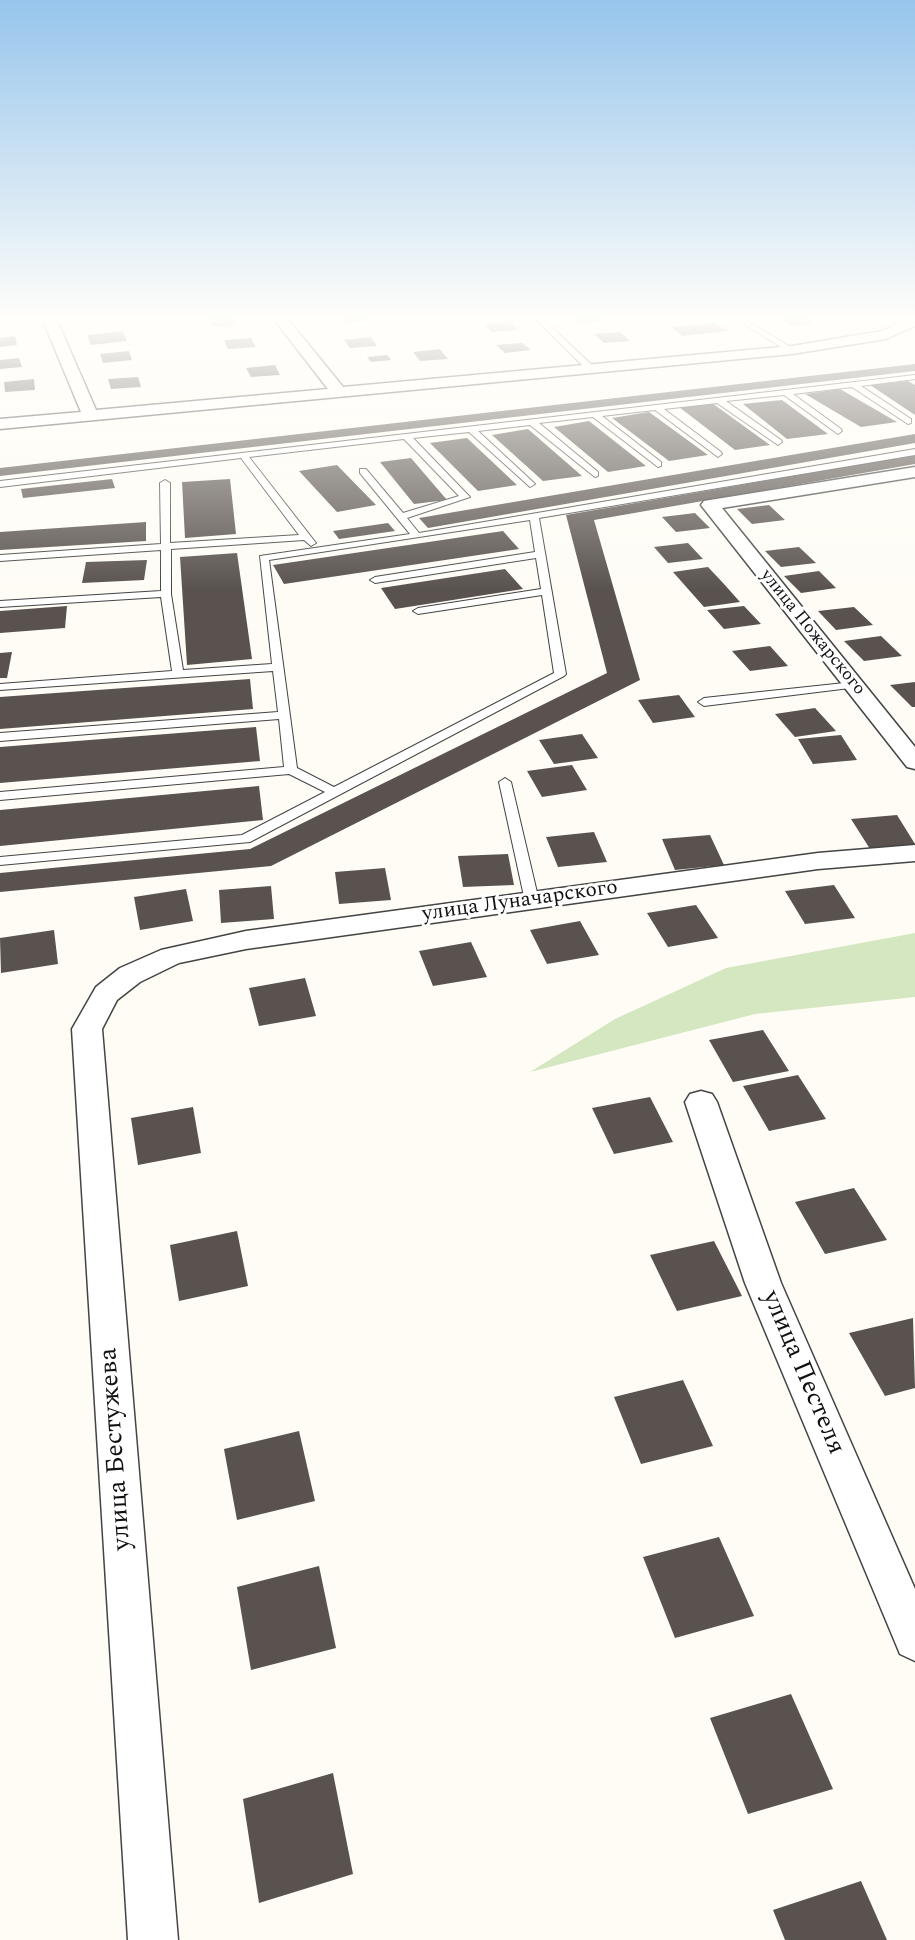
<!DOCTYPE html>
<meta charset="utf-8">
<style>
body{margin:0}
canvas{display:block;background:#fefcf5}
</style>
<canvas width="915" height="1940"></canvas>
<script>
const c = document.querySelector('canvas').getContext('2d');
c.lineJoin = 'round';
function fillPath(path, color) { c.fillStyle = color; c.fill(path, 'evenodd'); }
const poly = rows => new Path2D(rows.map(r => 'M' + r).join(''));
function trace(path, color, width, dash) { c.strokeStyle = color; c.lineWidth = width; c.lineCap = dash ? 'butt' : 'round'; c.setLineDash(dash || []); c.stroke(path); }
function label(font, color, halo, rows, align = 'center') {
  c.font = font + ' Spectral,serif'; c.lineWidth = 6; c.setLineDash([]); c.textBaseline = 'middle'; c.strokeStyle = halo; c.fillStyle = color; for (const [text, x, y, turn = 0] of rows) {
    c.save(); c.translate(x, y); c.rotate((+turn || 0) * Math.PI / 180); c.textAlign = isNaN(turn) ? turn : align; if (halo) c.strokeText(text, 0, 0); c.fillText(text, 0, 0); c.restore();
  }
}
const green = poly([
 [915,933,915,997,755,1014,530,1072,615,1019,726,968]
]);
const building = poly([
 [233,318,236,324,223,327,213,326,208,319],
 [341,318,369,318,371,321,345,323],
 [573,318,603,318,607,321,581,324],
 [779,318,806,318,814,323,790,326],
 [510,321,518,330,492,332,484,324],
 [715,323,728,331,682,336,671,327],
 [123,331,127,341,91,345,87,335],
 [620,332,630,341,604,343,594,334],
 [15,336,17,345,0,347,0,338],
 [371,337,377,346,350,348,344,340],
 [251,338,256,347,228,349,224,340],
 [522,343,531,350,505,353,496,345],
 [440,349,448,359,420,361,413,352],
 [129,351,132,360,103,363,100,354],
 [387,355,391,360,371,362,367,357],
 [19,358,22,367,0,369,0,360],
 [915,364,915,371,0,476,0,468],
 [275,365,280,375,251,377,246,368],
 [138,377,141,387,111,389,108,379],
 [34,379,35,390,5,392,4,382],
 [908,381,915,385,915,415,870,385],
 [840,389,897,422,861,427,805,394],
 [782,400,828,434,787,439,743,404],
 [712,403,770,445,735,450,679,407],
 [649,412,708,455,669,461,612,418],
 [589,421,646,466,608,472,554,427],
 [528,429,582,476,543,481,492,435],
 [915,434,915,443,428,528,419,518],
 [467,438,517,485,478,491,430,443],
 [915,455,915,464,594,520,640,680,271,866,0,892,0,873,250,849,607,673,566,515],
 [411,458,447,500,414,504,380,462],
 [337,465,376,505,337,512,299,471],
 [112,479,115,488,23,498,21,489],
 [230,479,236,534,185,538,182,482],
 [769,505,785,520,752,524,737,509],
 [695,513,710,528,676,532,662,517],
 [146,522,146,541,0,550,0,532],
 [388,523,395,531,339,539,333,531],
 [503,531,519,549,284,584,273,565],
 [688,543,703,559,668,563,654,547],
 [799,547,816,563,781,567,765,551],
 [237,553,252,659,187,665,180,557],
 [147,560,144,580,82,583,86,562],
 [708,567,724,584,740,602,704,607,673,572],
 [505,569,523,589,395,609,381,588],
 [819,571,836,588,801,593,784,576],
 [67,606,65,628,0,633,0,611],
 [744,606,761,624,724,629,707,610],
 [854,607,873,625,836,630,818,611],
 [881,636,902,656,864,661,844,641],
 [770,646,788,666,750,671,732,651],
 [12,652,7,678,0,678,0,653],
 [250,679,253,709,0,729,0,697],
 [915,682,915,707,912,707,890,685],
 [679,695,695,717,653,723,638,700],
 [815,708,836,731,795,737,775,714],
 [256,727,260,761,0,783,0,747],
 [582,734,598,758,554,764,539,740],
 [841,735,857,760,813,764,798,739],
 [572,765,587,790,542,797,527,771],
 [259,786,263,820,0,846,0,810],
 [897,815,915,844,870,849,851,819],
 [594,832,607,862,558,867,546,837],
 [710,835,724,865,675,870,662,839],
 [508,854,514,885,463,887,458,856],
 [385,868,391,900,339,904,335,872],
 [834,885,855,918,805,924,785,891],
 [271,886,274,919,221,923,219,890],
 [186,889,193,921,140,930,134,897],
 [696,905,718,938,668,947,647,913],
 [580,921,599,955,547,964,530,930],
 [54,930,58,964,1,973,0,938],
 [471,942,487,977,433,986,419,951],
 [305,978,316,1016,259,1026,249,988],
 [763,1030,789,1071,733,1082,709,1040],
 [798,1075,826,1119,769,1131,743,1086],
 [650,1097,673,1142,614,1154,592,1108],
 [193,1107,201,1153,138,1165,131,1118],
 [854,1188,887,1240,825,1254,795,1202],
 [237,1231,248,1286,179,1301,170,1245],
 [714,1241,742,1296,677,1311,650,1255],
 [913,1318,915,1388,885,1396,849,1333],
 [683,1380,713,1446,641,1464,614,1397],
 [299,1431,315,1501,237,1520,224,1449],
 [719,1537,754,1616,675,1638,643,1557],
 [319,1566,336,1648,251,1670,237,1587],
 [791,1694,833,1789,748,1814,710,1718],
 [333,1773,353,1874,259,1903,243,1799],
 [861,1881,887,1940,785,1940,773,1910]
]);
const service = poly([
 [535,318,542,318,595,368,595,372,589,372,535,318],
 [734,318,742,318,796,350,789,352,734,318],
 [915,375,915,379,861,386,911,419,911,423,908,424,852,387,793,394,841,429,842,431,838,434,784,395,726,401,781,440,782,442,778,445,717,403,664,409,721,452,722,454,718,457,655,410,602,416,661,462,661,466,658,467,593,417,539,423,598,472,598,476,595,477,530,425,478,431,533,482,535,484,530,487,469,432,413,438,470,497,407,518,419,533,915,449,915,455,539,518,566,674,564,676,250,842,0,865,0,857,242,835,325,792,289,774,0,800,0,792,284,767,279,719,0,741,0,733,278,712,273,671,0,690,0,684,172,671,161,597,0,607,0,601,161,591,161,550,0,561,0,555,161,544,160,483,165,480,170,483,170,543,299,535,241,458,0,487,0,481,915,375],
 [404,439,459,496,403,513,366,469,360,469,360,473,410,534,260,556,272,664,183,670,171,594,171,549,304,540,311,546,316,543,249,457,404,439],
 [530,520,535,552,375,577,370,580,375,583,536,558,541,589,418,608,413,611,418,614,542,595,554,673,334,787,297,768,269,560,530,520],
 [854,682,860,685,858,687,704,706,698,702,704,698,854,682],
 [505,778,511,782,539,901,532,905,525,901,499,782,505,778]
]);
const minor = poly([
 [42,318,56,318,96,410,328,389,273,318,287,318,343,387,792,346,882,331,910,318,915,318,915,326,886,339,792,354,0,429,0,419,81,412,42,318],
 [915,467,915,477,722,508,915,747,915,769,907,767,701,505,704,501,710,500,915,467],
 [915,845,915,861,818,869,246,949,179,963,140,982,117,1000,102,1029,178,1940,128,1940,72,1029,96,987,120,968,161,950,246,931,818,853,915,845],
 [701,1091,712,1094,717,1102,781,1283,915,1589,915,1661,900,1654,745,1283,685,1102,690,1094,701,1091]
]);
const farStreetnames = [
 ["улица Пожарского",812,633,51]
];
const streetNames = [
 ["улица Луначарского",520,902,-8]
];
const nearStreetnames = [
 ["улица Пестеля",802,1373,67],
 ["улица Бестужева",117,1449,-94]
];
fillPath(green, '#d5e7c1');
fillPath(building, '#59524e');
trace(service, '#444', 2);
trace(minor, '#444', 3);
fillPath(service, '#fff');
fillPath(minor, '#fff');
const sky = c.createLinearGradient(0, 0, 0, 590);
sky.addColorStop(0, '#97c5ec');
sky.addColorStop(0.54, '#fffefa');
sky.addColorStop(1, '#fffefa00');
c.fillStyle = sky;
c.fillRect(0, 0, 915, 590);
label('18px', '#111', '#fff', farStreetnames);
label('21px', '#111', '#fff', streetNames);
label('26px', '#111', '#fff', nearStreetnames);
</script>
